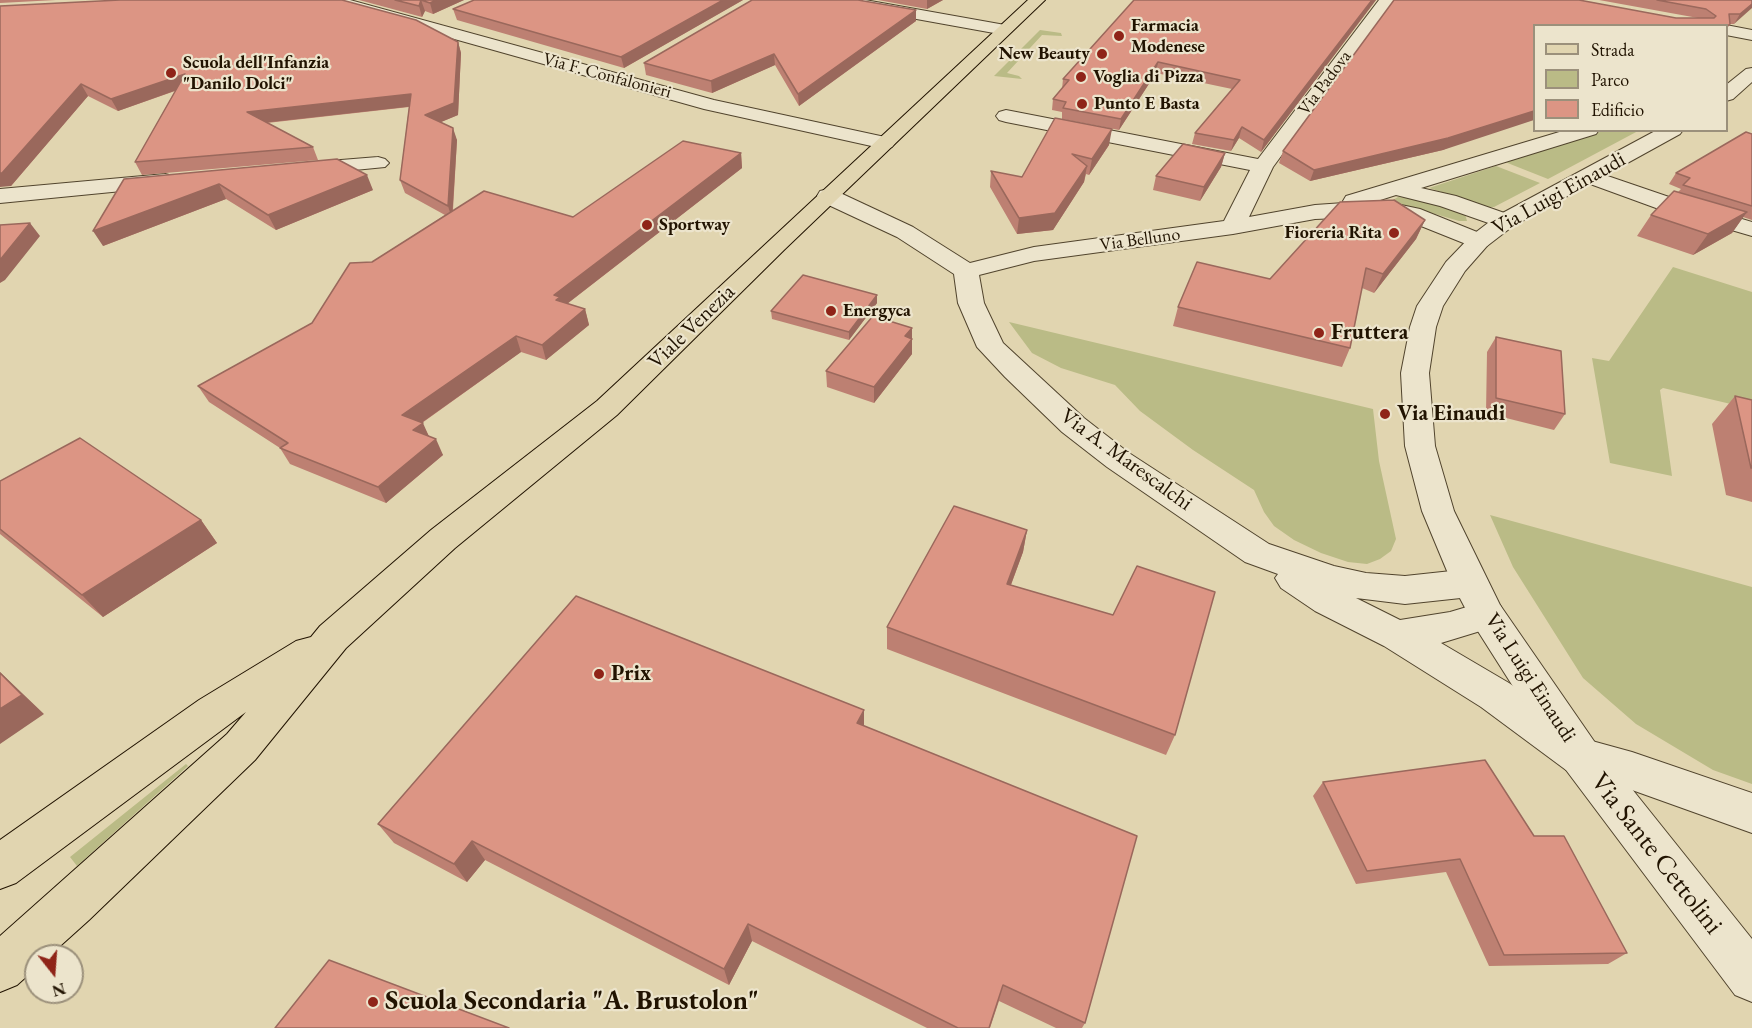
<!DOCTYPE html>
<style>
body{margin:0}
#map{position:relative;width:1752px;height:1028px;overflow:hidden;background:#e1d5b0;font-family:"EB Garamond",serif}
canvas{display:block}
.legend{position:absolute;left:1533px;top:24px;width:195px;height:108px;box-sizing:border-box;background:#ece4cc;border:2px solid #9b907b;margin:0;padding:8px 10px;list-style:none;font-size:18px;color:#211301}
.legend li{display:flex;align-items:center;gap:12px;height:30px}
.legend b{width:30px;border:2px solid #9b907b}
.north{position:absolute;left:24px;top:944px;width:60px;height:60px;box-sizing:border-box;background:#ece4cc;border:2px solid #9b907b;border-radius:50%;rotate:163deg;font-size:16px;font-weight:700;line-height:24px;text-align:center;color:#211301}
.north::after{content:'';display:block;margin:auto;width:21px;height:27px;background:#8f2418;clip-path:polygon(50% 0,100% 100%,50% 72%,0 100%)}
</style>
<div id="map">
<canvas width="1752" height="1028"></canvas>
<ul class="legend">
<li><b style="height:8px;background:#e1d5b0"></b>Strada</li>
<li><b style="height:16px;background:#babb86"></b>Parco</li>
<li><b style="height:16px;background:#dc9584"></b>Edificio</li>
</ul>
<div class="north">N</div>
</div>
<script>
const c = document.querySelector('canvas').getContext('2d');
c.lineJoin = 'round';
function fillPath(path, color) { c.fillStyle = color; c.fill(path, 'evenodd'); }
const poly = rows => new Path2D(rows.map(r => 'M' + r).join(''));
function trace(path, color, width, dash) { c.strokeStyle = color; c.lineWidth = width; c.lineCap = dash ? 'butt' : 'round'; c.setLineDash(dash || []); c.stroke(path); }
function label(font, color, halo, rows, align = 'center') {
  c.font = font + ' "EB Garamond",serif'; c.lineWidth = 4.5; c.setLineDash([]); c.textBaseline = 'middle'; c.strokeStyle = halo; c.fillStyle = color; for (const [text, x, y, turn = 0] of rows) {
    c.save(); c.translate(x, y); c.rotate((+turn || 0) * Math.PI / 180); c.textAlign = isNaN(turn) ? turn : align; if (halo) c.strokeText(text, 0, 0); c.fillText(text, 0, 0); c.restore();
  }
}
const green = poly([
 [1040,30,1061,33,1062,36,1042,35,1007,73,1019,76,1022,79,994,76],
 [1603,131,1638,131,1548,179,1505,162],
 [1496,166,1540,183,1494,207,1488,207,1429,188],
 [1398,197,1425,199,1465,214,1467,221,1459,221,1391,201],
 [1673,267,1752,292,1752,409,1663,388,1660,390,1672,476,1610,463,1592,358,1609,361],
 [1009,322,1373,409,1379,461,1396,539,1391,551,1380,559,1367,564,1348,562,1321,553,1294,540,1274,526,1264,512,1254,490,1193,450,1140,411,1115,385,1061,368,1032,353],
 [1490,515,1752,587,1752,784,1713,770,1636,724,1583,678,1513,567],
 [186,764,188,766,77,866,70,857]
]);
const minor = poly([
 [324,0,350,0,714,100,885,137,892,139,895,143,892,147,885,149,704,109,326,3,324,0],
 [831,0,865,0,1005,25,1013,30,1005,35,839,5,831,0],
 [1379,0,1395,0,1273,167,1249,217,1315,205,1344,203,1343,201,1346,196,1566,130,1599,130,1596,134,1421,188,1456,196,1513,216,1517,221,1513,226,1505,228,1497,226,1440,206,1396,195,1374,202,1387,202,1420,209,1487,236,1491,241,1487,246,1479,248,1471,246,1406,220,1387,216,1315,219,1233,234,1034,261,979,275,984,303,1003,343,1084,418,1129,453,1269,544,1334,566,1366,573,1405,576,1470,569,1482,573,1488,583,1482,593,1470,597,1405,604,1356,598,1400,620,1450,612,1487,601,1500,605,1505,615,1500,625,1441,643,1509,683,1592,741,1632,752,1752,793,1752,833,1632,790,1566,770,1481,707,1384,646,1315,611,1281,588,1275,578,1278,574,1245,562,1107,467,1062,432,1005,377,977,347,958,303,954,274,897,237,820,201,817,196,820,191,828,189,836,191,913,227,970,263,1034,247,1224,221,1250,170,1006,122,999,120,996,116,999,112,1006,110,1258,159,1379,0],
 [1726,25,1752,30,1752,40,1726,35,1726,26,1724,26,1726,25],
 [378,157,385,159,389,163,385,167,304,175,296,174,293,169,296,164,304,163,378,157],
 [1590,170,1672,198,1752,222,1752,236,1656,208,1582,181,1579,176,1582,171,1590,170],
 [165,174,173,176,176,181,173,186,0,203,0,189,165,174]
]);
const tertiary = poly([
 [1752,68,1752,82,1733,99,1726,101,1726,85,1746,69,1752,68],
 [1657,130,1683,130,1680,134,1513,226,1487,246,1465,271,1443,306,1436,327,1429,373,1435,446,1454,511,1500,605,1596,744,1752,939,1752,1002,1735,995,1566,770,1474,625,1452,583,1422,511,1405,446,1401,373,1410,327,1417,306,1446,262,1471,236,1497,216,1657,130]
]);
const primary = poly([
 [1028,0,1045,0,785,249,617,415,455,548,346,648,255,760,89,920,49,956,36,956,36,968,17,985,0,992,0,936,227,734,246,712,16,883,0,889,0,840,199,700,296,641,311,637,320,626,431,530,597,401,1028,0]
]);
const wall = poly([
 [0,0,56,0,0,3],
 [359,0,464,0,433,14,425,11,422,17],
 [474,0,743,0,624,68,457,20,453,9],
 [878,0,943,0,927,9],
 [1134,0,1376,0,1261,152,1239,138,1231,151,1192,144,1195,133,1232,89,1156,73,1119,130,1062,119,1062,112,1052,110,1053,99,1062,89,1063,79],
 [1599,0,1752,0,1734,24,1730,24,1726,30,1726,26,1443,150,1310,181,1279,163,1283,151,1676,18,1698,18],
 [0,6,458,42,461,53,458,115,441,122,457,140,453,210,573,217,741,153,742,168,567,304,585,309,589,325,546,360,521,352,422,423,429,436,443,455,386,503,290,464,280,448,209,402,198,386,312,323,372,262,445,215,405,193,400,180,409,107,267,123,313,147,318,160,142,175,135,162,175,91,118,111,88,96,11,186],
 [916,21,799,106,775,65,712,93,646,75,644,63],
 [1055,118,1109,145,1089,175,1086,174,1084,182,1053,230,1017,234,990,187,991,171,1022,177],
 [1752,134,1752,220,1743,217,1732,233,1693,255,1637,236,1651,215,1678,192,1681,189,1669,184,1676,173],
 [1225,153,1221,167,1200,201,1153,190,1156,176],
 [124,179,373,190,276,230,226,199,103,246],
 [1425,220,1416,239,1374,293,1362,288,1350,348,1342,367,1173,326,1178,307,1270,279],
 [877,295,877,303,849,340,772,319,771,311],
 [912,328,912,354,874,403,827,387,826,371],
 [1496,337,1565,414,1554,430,1486,413,1487,352],
 [1735,396,1752,400,1752,502,1726,495,1712,424],
 [0,481,201,520,217,543,103,617,0,534],
 [1027,530,1023,552,1011,585,1113,615,1175,735,1166,755,887,649,887,627],
 [864,726,1085,1023,1082,1028,1056,1028,999,1001,990,1028,927,1028,752,941,729,985,485,860,467,882,394,843,378,824],
 [1323,782,1534,836,1627,953,1608,964,1489,966,1446,872,1356,884,1313,796]
]);
const shadedWall = poly([
 [421,0,425,11,422,17,419,6],
 [436,0,464,0,433,14,430,3],
 [723,0,743,0,624,68,621,57],
 [927,0,943,0,927,9],
 [1372,0,1376,0,1261,152,1264,140],
 [1752,4,1752,8,1734,24,1740,14],
 [916,10,916,21,799,106,798,94],
 [458,42,461,53,458,115,429,127,425,115],
 [774,54,775,65,712,93,711,81],
 [1158,62,1156,73,1119,130,1121,119],
 [185,74,191,85,118,111,111,99],
 [81,84,88,96,11,186,0,187,0,173],
 [411,94,415,106,253,124,247,112],
 [1534,111,1534,120,1443,150,1310,181,1314,170],
 [1242,127,1239,138,1231,151,1234,140],
 [453,128,457,140,452,219,448,206],
 [1112,129,1109,145,1089,175,1092,159],
 [741,153,742,168,559,310,554,295],
 [1225,153,1221,167,1200,201,1204,187],
 [1087,166,1084,182,1053,230,1017,234,1019,218],
 [367,175,373,190,276,230,268,215],
 [219,184,226,199,103,246,93,231],
 [1747,212,1732,233,1693,255,1708,234],
 [1425,220,1416,239,1374,293,1383,274],
 [30,223,40,236,5,280,0,283,0,260],
 [877,295,877,303,849,340,849,332],
 [585,309,589,325,546,360,542,345],
 [912,328,912,354,874,403,874,387,905,336],
 [516,336,521,352,410,431,402,415],
 [423,423,430,439,413,430],
 [436,439,443,455,386,503,378,487],
 [201,520,217,543,103,617,82,595],
 [1027,530,1023,552,1003,606,1007,584],
 [0,672,44,714,0,744],
 [864,710,864,731,857,723],
 [472,841,485,860,467,882,454,864],
 [748,924,752,941,729,985,724,969]
]);
const building = poly([
 [120,0,342,0,416,20,458,42,454,103,425,115,453,128,448,206,400,180,411,94,247,112,313,147,135,162,185,74,111,99,81,84,2,173,0,173,0,6,120,0],
 [395,0,436,0,430,3,421,0,419,6,395,0],
 [474,0,723,0,621,57,453,9,474,0],
 [752,0,858,0,916,10,798,94,774,54,711,81,644,63,752,0],
 [1134,0,1372,0,1264,140,1242,127,1234,140,1195,133,1240,80,1158,62,1121,119,1063,108,1066,102,1053,99,1069,80,1063,79,1134,0],
 [1394,0,1579,0,1676,18,1714,18,1716,16,1706,9,1657,0,1752,0,1752,4,1740,14,1729,14,1730,24,1726,27,1726,26,1534,26,1534,111,1448,138,1314,170,1283,151,1394,0],
 [1055,118,1112,129,1092,159,1072,154,1087,166,1055,213,1019,218,991,171,1022,177,1055,118],
 [1746,132,1752,134,1752,206,1683,185,1690,178,1676,173,1746,132],
 [683,141,741,153,554,295,560,297,556,300,585,309,542,345,516,336,402,415,423,423,413,430,436,439,378,487,280,448,288,443,198,386,312,323,350,263,372,262,484,191,573,217,683,141],
 [1183,144,1225,153,1204,187,1156,176,1183,144],
 [337,159,367,175,268,215,219,184,93,231,124,179,337,159],
 [1674,191,1747,212,1708,234,1651,215,1674,191],
 [1394,200,1425,220,1383,274,1366,268,1350,348,1178,307,1197,262,1270,279,1340,202,1394,200],
 [30,223,0,260,0,225,30,223],
 [803,275,877,295,849,332,771,311,803,275],
 [873,316,912,328,905,336,912,339,874,387,826,371,873,316],
 [1496,337,1561,351,1565,414,1496,398,1496,337],
 [1735,396,1752,400,1752,468,1751,468,1735,396],
 [80,438,201,520,82,595,0,529,0,481,80,438],
 [954,506,1027,530,1007,584,1113,615,1137,566,1215,592,1175,735,887,627,954,506],
 [576,596,864,710,857,723,1137,836,1085,1023,1003,985,989,1028,958,1028,748,924,724,969,472,841,454,864,378,824,576,596],
 [0,673,22,695,0,709,0,673],
 [1485,760,1534,836,1564,836,1627,953,1504,955,1460,859,1367,871,1323,782,1485,760],
 [329,960,509,1028,275,1028,329,960]
]);
const markers = [
 [1119,36,6,"#8f2418"],
 [1102,54,6,"#8f2418"],
 [171,73,6,"#8f2418"],
 [1081,77,6,"#8f2418"],
 [1082,104,6,"#8f2418"],
 [647,225,6,"#8f2418"],
 [1394,233,6,"#8f2418"],
 [831,311,6,"#8f2418"],
 [1319,333,6,"#8f2418"],
 [1385,414,6,"#8f2418"],
 [599,674,6,"#8f2418"],
 [373,1002,6,"#8f2418"]
];
const farPoinames = [
 ["Farmacia",1131,26],
 ["Modenese",1131,47],
 ["New Beauty",1090,54,"right"],
 ["Scuola dell'Infanzia",183,63],
 ["\"Danilo Dolci\"",183,84],
 ["Voglia di Pizza",1093,77],
 ["Punto E Basta",1094,104],
 ["Sportway",659,225],
 ["Fioreria Rita",1382,233,"right"],
 ["Energyca",843,311]
];
const farStreetnames = [
 ["Via F. Confalonieri",607,76,15],
 ["Via Padova",1325,83,-53],
 ["Via Belluno",1140,240,-8]
];
const streetNames = [
 ["Via Luigi Einaudi",1559,194,-29],
 ["Viale Venezia",692,327,-44],
 ["Via A. Marescalchi",1126,460,36],
 ["Via Luigi Einaudi",1530,678,57]
];
const poiNames = [
 ["Fruttera",1331,333],
 ["Via Einaudi",1397,414],
 ["Prix",611,674]
];
const nearStreetnames = [
 ["Via Sante Cettolini",1656,854,52]
];
const nearPoinames = [
 ["Scuola Secondaria \"A. Brustolon\"",385,1002]
];
fillPath(green, '#babb86');
trace(minor, '#51442d', 2);
trace(tertiary, '#51442d', 2);
trace(primary, '#211301', 2);
fillPath(minor, '#ece4cc');
fillPath(tertiary, '#ece4cc');
fillPath(primary, '#e1d5b0');
fillPath(wall, '#bd8072');
fillPath(shadedWall, '#9a685c');
fillPath(building, '#dc9584');
trace(building, '#9a685c', 1.5);
for (const [x, y, r, color] of markers) { const dot = new Path2D(); dot.arc(x, y, r, 0, 2 * Math.PI); c.fillStyle = color; c.fill(dot); trace(dot, '#ece4cc', 2); }
label('bold 18px', '#211301', '#ece4cc', farPoinames, 'left');
label('18px', '#211301', '#ece4cc', farStreetnames);
label('22px', '#211301', '#ece4cc', streetNames);
label('bold 22px', '#211301', '#ece4cc', poiNames, 'left');
label('27px', '#211301', '#ece4cc', nearStreetnames);
label('bold 27px', '#211301', '#ece4cc', nearPoinames, 'left');
</script>
